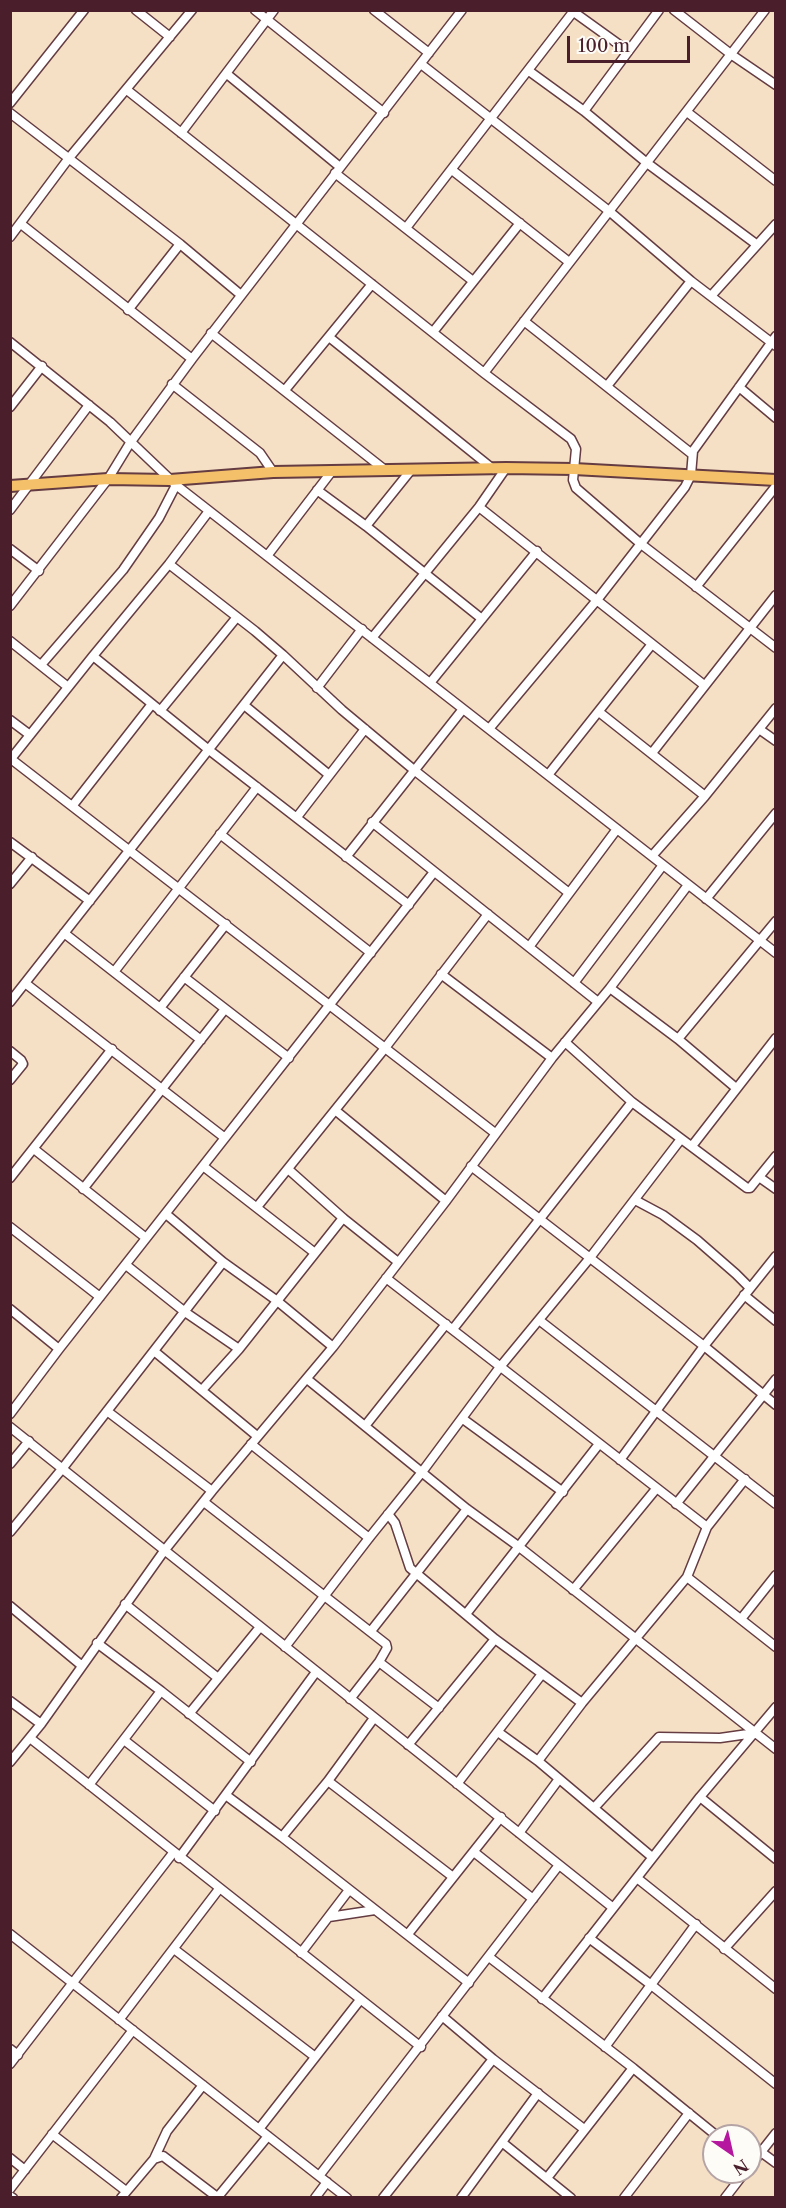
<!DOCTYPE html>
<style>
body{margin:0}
#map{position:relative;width:786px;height:2208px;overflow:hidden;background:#f5dfc5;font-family:"Libre Caslon Text",serif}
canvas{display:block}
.frame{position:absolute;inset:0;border:12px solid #4a1f2b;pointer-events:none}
.north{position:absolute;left:702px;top:2124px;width:60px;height:60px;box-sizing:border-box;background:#fdfcf7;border:2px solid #b5a4a5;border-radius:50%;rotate:146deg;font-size:16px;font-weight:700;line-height:24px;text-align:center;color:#4a1f2b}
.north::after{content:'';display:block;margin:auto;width:21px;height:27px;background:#b5179e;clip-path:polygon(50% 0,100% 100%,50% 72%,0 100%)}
.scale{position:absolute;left:567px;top:36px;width:123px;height:27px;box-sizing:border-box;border:3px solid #4a1f2b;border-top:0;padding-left:8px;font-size:18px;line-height:21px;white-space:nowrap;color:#4a1f2b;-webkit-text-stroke:4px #fdfcf7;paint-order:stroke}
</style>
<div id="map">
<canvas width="786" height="2208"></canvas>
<div class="frame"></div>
<div class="north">N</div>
<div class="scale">100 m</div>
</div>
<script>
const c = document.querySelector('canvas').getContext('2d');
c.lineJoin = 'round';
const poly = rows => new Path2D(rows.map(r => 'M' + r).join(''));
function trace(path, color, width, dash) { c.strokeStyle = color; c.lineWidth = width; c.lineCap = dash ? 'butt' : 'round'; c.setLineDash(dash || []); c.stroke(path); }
const minor = poly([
 [136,10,170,37],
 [255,10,384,113],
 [374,10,429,53],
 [571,10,628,51],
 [674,10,732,55,776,85],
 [421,64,609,211,691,281,776,346],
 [529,71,584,111,647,163,756,244],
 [227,74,340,167],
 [127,90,484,373,571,439,576,449,573,480,576,488,641,544,776,648],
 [10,103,84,10],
 [584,111,659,10],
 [687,112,776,181],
 [10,113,180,244,241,295],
 [181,133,274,10],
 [452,170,569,262],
 [335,173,473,281],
 [21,224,192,359],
 [406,228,573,12],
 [10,237,69,158,192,10],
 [711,296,776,224],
 [128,310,180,244],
 [524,321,692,454],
 [433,332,520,223],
 [211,333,385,470],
 [329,337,493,469],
 [10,342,110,422,176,485,776,953],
 [484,373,765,10],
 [172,384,260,453,273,472],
 [607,386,691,281],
 [739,387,776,418],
 [285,390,372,284],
 [10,407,42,366],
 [317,490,366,526,482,619],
 [479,507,704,685],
 [10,510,89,405],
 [366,526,411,470],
 [10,549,39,571],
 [267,556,332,471],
 [696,587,776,486],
 [10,606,108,479,130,443,192,359,462,10],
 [372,638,479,507,506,468],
 [10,641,68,687],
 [283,655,342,710,414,770,569,893],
 [93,656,209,750,409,905],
 [41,665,123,570,159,518,176,485],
 [430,683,537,551],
 [317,688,362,629],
 [244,705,328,774],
 [160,711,237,617],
 [599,712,705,796],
 [10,720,30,735],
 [489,729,597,600,685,487,691,475,693,451,776,336],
 [759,729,776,741],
 [652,753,776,595],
 [11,759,495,1133],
 [10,760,93,656,169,564,209,511],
 [548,775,652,644],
 [73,805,152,704],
 [297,817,365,729],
 [372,822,598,1002],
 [220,834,371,953],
 [10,842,90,901],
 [652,856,705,796,776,708],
 [346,857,463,709],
 [10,884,32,857],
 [706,899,776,813],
 [64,933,201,1040],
 [529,947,617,829],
 [114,972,257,787],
 [441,974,552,1058],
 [184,977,289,1058],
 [25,983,225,1138],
 [574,983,663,865],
 [610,988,678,1039,736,1088],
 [10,1002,283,655,255,631,169,564],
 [160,1008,226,924],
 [678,1039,776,921],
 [565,1042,632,1102,747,1188,750,1188,776,1156],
 [10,1051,21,1060,23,1064,10,1080],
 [335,1110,446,1201],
 [692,1146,776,1038],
 [34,1149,146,1238],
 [203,1166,315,1253],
 [471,1166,704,1346,776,1405],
 [288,1169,343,1218,398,1262],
 [759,1177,776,1189],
 [10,1178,112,1049],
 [83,1189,225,1009],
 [635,1200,663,1215,697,1240,736,1274,750,1288],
 [257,1207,385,1048,488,914],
 [166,1214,223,1262,276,1300,333,1347],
 [10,1227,100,1297],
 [126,1265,185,1312,239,1349],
 [386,1278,707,1527],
 [744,1295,776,1321],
 [10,1309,59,1349],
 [539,1320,776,1504],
 [453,1329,632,1102],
 [154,1351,257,1436],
 [307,1379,467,1509,518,1546,776,1749],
 [202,1390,239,1349,343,1218],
 [107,1411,212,1491],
 [10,1414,59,1349,434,872],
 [463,1419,563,1492],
 [365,1426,446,1324],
 [10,1427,612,1907],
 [251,1444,369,1538],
 [620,1460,704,1346,776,1256],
 [10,1464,29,1441],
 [204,1502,386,1644,387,1648,379,1662,350,1699],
 [676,1504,776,1379],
 [388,1514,395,1523,410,1568,495,1639,582,1703],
 [10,1532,62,1469,223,1262],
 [687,1577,776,1647],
 [573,1590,656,1489],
 [125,1604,218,1678],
 [10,1606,81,1665],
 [466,1614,599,1444],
 [741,1619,776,1575],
 [371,1631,467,1509],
 [97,1643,161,1691,251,1762],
 [285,1647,369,1538,422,1472,500,1367,589,1259,681,1139],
 [379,1662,439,1708],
 [10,1701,41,1724],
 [189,1714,260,1627],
 [498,1732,538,1761,652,1857],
 [30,1738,421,2047],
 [124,1740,215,1811],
 [408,1745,495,1639],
 [538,1761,582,1703,687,1577,707,1527,745,1479],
 [10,1762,41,1724,164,1551,212,1491,333,1347,446,1201,552,1058,610,988,688,885],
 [328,1781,453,1877],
 [457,1784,542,1674],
 [89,1785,161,1691],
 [227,1796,282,1837,469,1983],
 [700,1797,776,1859],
 [594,1808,659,1737,720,1738,755,1733],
 [519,1833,559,1779],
 [282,1837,328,1781,374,1718],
 [474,1852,533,1899],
 [179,1858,316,1672],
 [637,1878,776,1989],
 [329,1917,375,1910],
 [10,1934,347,2198],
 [408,1934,501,1817],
 [589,1938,650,1984,776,2084],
 [174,1949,314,2056],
 [724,1949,776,1891],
 [301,1953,349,1890],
 [489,1957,633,2068,717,2136],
 [542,1999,700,1797,776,1707],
 [442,2016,493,2059,584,2129],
 [119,2020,219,1889],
 [605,2047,696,1924],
 [10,2049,18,2055],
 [10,2064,173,1853],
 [259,2129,360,2000],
 [52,2134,126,2191],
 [503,2143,571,2198],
 [761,2152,776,2163],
 [10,2158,25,2170],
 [154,2159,167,2131,203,2085],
 [750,2166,776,2133],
 [319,2176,559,1865],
 [547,2178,633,2068],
 [10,2189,133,2030],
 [10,2196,13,2198],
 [121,2198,154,2159,163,2156,217,2197],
 [217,2198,268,2136],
 [315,2198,327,2182],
 [383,2198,493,2059],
 [461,2198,538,2093],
 [624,2198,689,2113],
 [725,2198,745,2172]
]);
const major = poly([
 [10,486,108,479,170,480,273,472,506,468,574,469,776,480]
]);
trace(minor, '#643c42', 11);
trace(major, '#643c42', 14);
trace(minor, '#fff', 8);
trace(major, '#f4c16a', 10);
</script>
